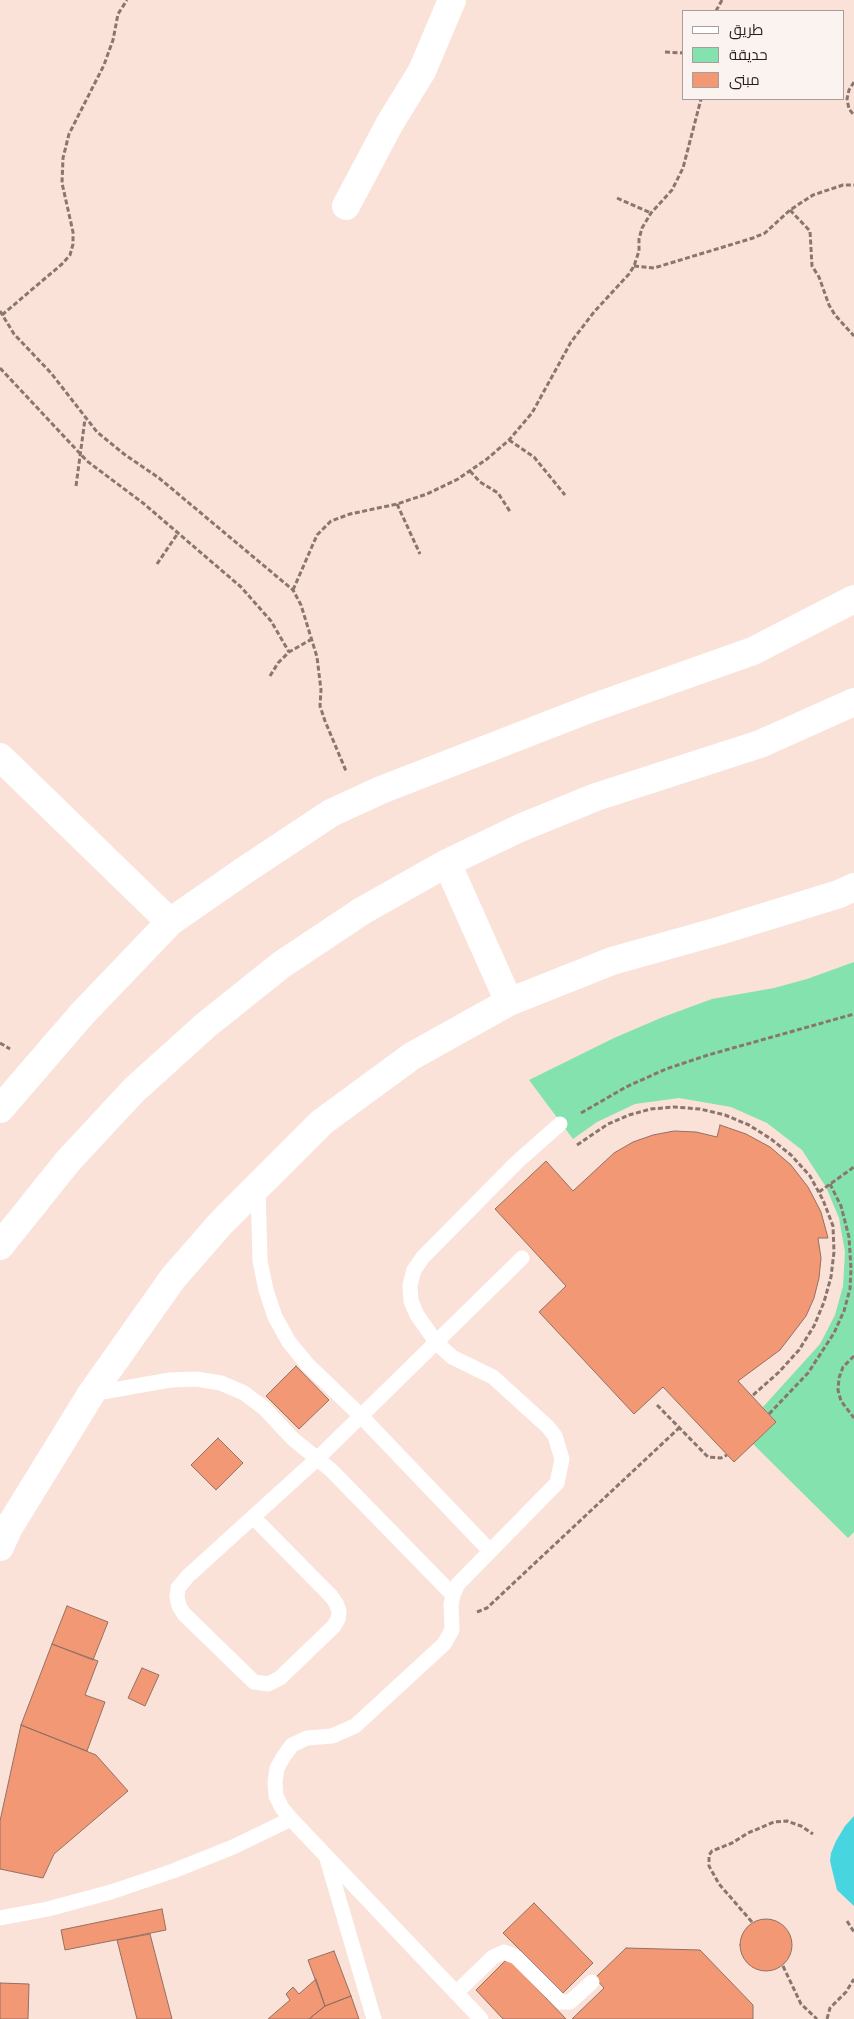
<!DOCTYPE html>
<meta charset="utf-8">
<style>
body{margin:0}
#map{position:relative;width:854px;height:2019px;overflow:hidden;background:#fae2d9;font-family:"Libre Baskerville",Cairo,serif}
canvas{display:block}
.legend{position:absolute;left:682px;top:10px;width:162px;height:90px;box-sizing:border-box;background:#fbf3f0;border:1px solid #a79d99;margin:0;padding:6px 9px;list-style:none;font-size:15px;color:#2a1c16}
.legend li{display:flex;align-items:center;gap:10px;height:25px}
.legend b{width:25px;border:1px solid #a79d99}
</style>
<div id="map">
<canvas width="854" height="2019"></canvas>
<ul class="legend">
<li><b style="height:6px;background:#fff"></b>طريق</li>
<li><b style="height:14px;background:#84e2af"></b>حديقة</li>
<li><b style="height:14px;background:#f29875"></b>مبنى</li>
</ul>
</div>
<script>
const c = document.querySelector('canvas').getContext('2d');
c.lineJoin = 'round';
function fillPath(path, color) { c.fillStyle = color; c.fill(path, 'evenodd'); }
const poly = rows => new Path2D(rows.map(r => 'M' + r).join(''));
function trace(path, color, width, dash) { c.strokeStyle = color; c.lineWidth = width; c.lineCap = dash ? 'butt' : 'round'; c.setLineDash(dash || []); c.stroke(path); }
const green = poly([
 [854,962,854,1532,848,1538,753,1444,776,1422,763,1407,820,1344,835,1315,843,1286,845,1252,839,1218,826,1187,802,1150,767,1123,731,1107,679,1098,635,1104,597,1122,573,1139,529,1080,614,1038,663,1017,712,999,774,988,807,979]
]);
const water = poly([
 [854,1816,854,1906,837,1890,830,1861,831,1853,836,1841,845,1826]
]);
const building = poly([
 [720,1125,746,1134,770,1147,791,1165,808,1187,821,1212,828,1238,818,1238,821,1258,819,1278,814,1298,806,1316,780,1350,738,1381,776,1422,734,1462,663,1387,634,1414,539,1312,566,1286,495,1209,546,1161,573,1191,614,1153,633,1142,653,1135,674,1131,696,1132,717,1137,720,1125],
 [296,1366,329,1400,299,1429,266,1396,296,1366],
 [218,1438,243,1463,216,1490,191,1465,218,1438],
 [67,1606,108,1622,93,1660,52,1644,67,1606],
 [52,1644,98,1661,85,1695,105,1702,87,1751,21,1725,52,1644],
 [142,1668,159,1675,145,1706,128,1698,142,1668],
 [21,1725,96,1755,128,1791,54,1854,43,1878,0,1869,0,1821,21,1725],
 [534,1903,593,1963,563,1993,503,1933,534,1903],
 [162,1909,166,1930,65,1950,61,1930,162,1909],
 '740 1945a26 26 0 1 1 52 0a26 26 0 1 1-52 0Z',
 [150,1934,172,2019,137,2019,117,1940,150,1934],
 [626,1948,700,1950,753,2005,753,2019,572,2019,604,1988,595,1978,626,1948],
 [334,1951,351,1996,325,2006,308,1960,334,1951],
 [508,1958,566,2019,503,2019,476,1990,508,1958],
 [316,1979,325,2006,309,2019,268,2019,290,2000,286,1994,293,1987,299,1994,316,1979],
 [0,1983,29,1984,28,2019,0,2019,0,1983],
 [351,1996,359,2019,309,2019,325,2006,351,1996]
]);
const path = poly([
 [716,11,722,0],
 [665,52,683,53],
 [854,82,849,90,847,99,849,109,854,115],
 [617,198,651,213],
 [790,210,810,231,812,266,819,277,829,305,835,315,854,336],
 [634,266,654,268,753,238,765,233,790,210,813,195,843,185,854,185],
 [0,311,14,334,51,373,97,432,124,454,159,478,293,590,301,605,317,657,321,690,320,706,325,721,346,771],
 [2,315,62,264,70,255,73,244,73,232,62,183,63,158,69,134,104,65,113,40,118,14,127,0],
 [0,368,87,461,143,503,241,587,271,621,289,652],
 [509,440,534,457,565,495],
 [470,471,480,482,498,493,511,513],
 [76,486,85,419],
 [397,504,420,554],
 [157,564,178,533],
 [293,590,317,535,331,521,350,514,397,504,427,494,458,479,487,459,509,440,532,413,571,342,594,312,629,274,634,266,639,251,639,239,642,228,651,213,672,190,683,168,701,99],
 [270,676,278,663,289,652,312,639],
 [0,1043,10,1049],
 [581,1113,626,1087,666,1069,708,1055,854,1014],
 [577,1145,608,1124,629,1115,651,1109,674,1107,700,1109,725,1115,749,1125,771,1139,791,1155,810,1176,823,1200,833,1226,834,1252,831,1277,824,1302,814,1326,799,1350,779,1372,752,1396],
 [819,1192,854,1167],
 [854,1356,843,1367,839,1378,838,1390,841,1401,854,1418],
 [657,1405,708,1457,721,1458,727,1455],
 [769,1414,808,1373,834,1333,844,1311,850,1289,851,1269,849,1237,841,1206,830,1184],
 [477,1612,487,1608,679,1428],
 [847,1921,854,1932],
 [752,1922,719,1884,709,1866,709,1855,712,1851,732,1843,748,1833,774,1822,787,1821,801,1826,813,1834],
 [783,1966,801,2004,817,2019],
 [827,2019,830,2008,846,1992,854,1979]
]);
const service = poly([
 [258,1186,260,1261,266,1290,275,1317,289,1342,307,1364,361,1416,490,1551],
 [91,1394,170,1380,196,1379,221,1383,244,1393,264,1408,293,1439,331,1470,453,1595],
 [253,1517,331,1596,336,1603,339,1611,338,1619,334,1626,280,1678,268,1684,254,1682,184,1614,179,1606,177,1597,178,1588,188,1576,318,1458,522,1258],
 [327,1859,374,2019],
 [0,1918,48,1909,111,1892,173,1871,233,1847,291,1819],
 [456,1993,493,1957,504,1952,516,1957,561,2002,570,2002,592,1982],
 [481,2019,291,1819,282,1808,276,1796,275,1782,277,1768,284,1756,292,1745,307,1738,332,1736,355,1726,444,1644,452,1630,451,1605,453,1595,458,1584,557,1483,562,1459,555,1436,548,1427,493,1377,452,1357,436,1342,417,1315,411,1301,410,1285,414,1270,423,1257,517,1162,560,1124]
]);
const minor = poly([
 [346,206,390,123,422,71,452,0],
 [0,757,170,922],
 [0,1109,82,1014,170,922,245,870,331,813,381,790,592,708,753,651,854,599]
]);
const tertiary = poly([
 [447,863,509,1002],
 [0,1246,68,1161,134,1090,206,1025,281,965,362,911,447,863,520,828,596,797,760,744,854,702],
 [0,1547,8,1529,91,1394,173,1278,221,1223,322,1122,412,1056,509,1002,612,961,719,931,839,894,854,887]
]);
fillPath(green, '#84e2af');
fillPath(water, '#47d5e0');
fillPath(building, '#f29875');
trace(building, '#937062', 1);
trace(path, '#89766f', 3, [5, 2.5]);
trace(service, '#fff', 15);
trace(minor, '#fff', 28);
trace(tertiary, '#fff', 28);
</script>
